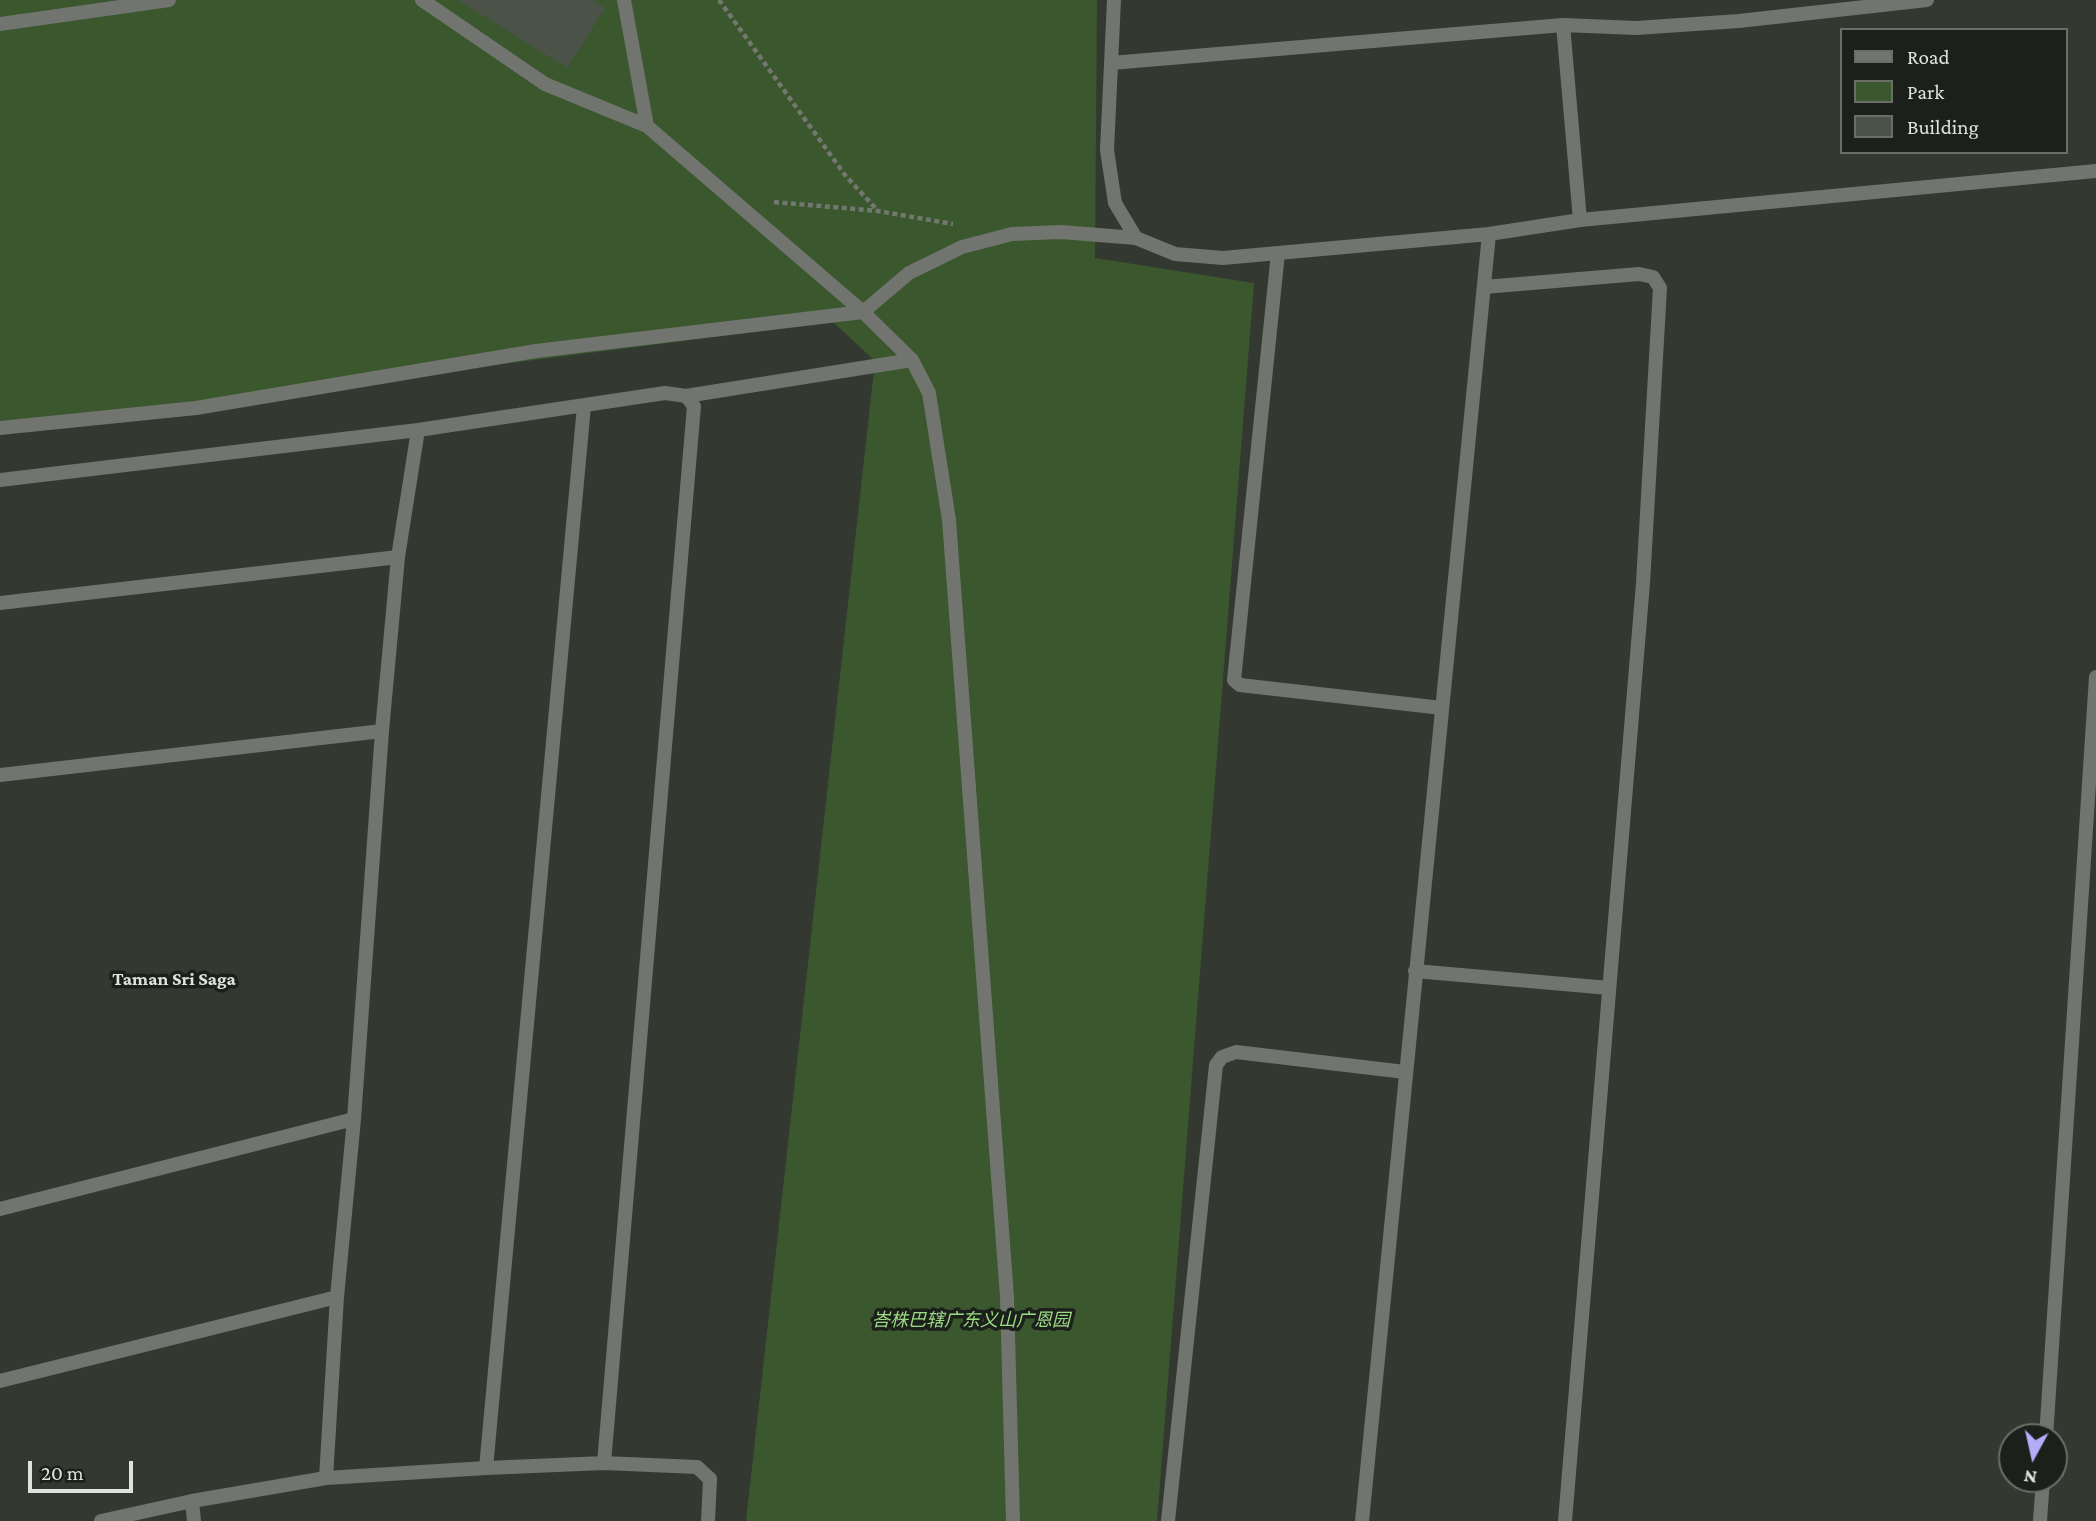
<!DOCTYPE html>
<meta charset="utf-8">
<style>
body{margin:0}
#map{position:relative;width:2096px;height:1521px;overflow:hidden;background:#333930;font-family:"Crimson Pro",serif}
canvas{display:block}
.legend{position:absolute;left:1840px;top:28px;width:228px;height:126px;box-sizing:border-box;background:#1c201b;border:2px solid #6a6e69;margin:0;padding:9px 12px;list-style:none;font-size:21px;color:#dee3dd}
.legend li{display:flex;align-items:center;gap:14px;height:35px}
.legend b{width:35px;border:2px solid #6a6e69}
.north{position:absolute;left:1998px;top:1423px;width:70px;height:70px;box-sizing:border-box;background:#1c201b;border:2px solid #6a6e69;border-radius:50%;rotate:188deg;font-size:19px;font-weight:700;line-height:28px;text-align:center;color:#dee3dd}
.north::after{content:'';display:block;margin:auto;width:24px;height:32px;background:#b3adf9;clip-path:polygon(50% 0,100% 100%,50% 72%,0 100%)}
.scale{position:absolute;left:28px;top:1461px;width:105px;height:32px;box-sizing:border-box;border:4px solid #dee3dd;border-top:0;padding-left:9px;font-size:21px;line-height:24px;white-space:nowrap;color:#dee3dd;-webkit-text-stroke:5px #1c201b;paint-order:stroke}
</style>
<div id="map">
<canvas width="2096" height="1521"></canvas>
<ul class="legend">
<li><b style="height:9px;background:#71746f"></b>Road</li>
<li><b style="height:19px;background:#3a572e"></b>Park</li>
<li><b style="height:19px;background:#4b5248"></b>Building</li>
</ul>
<div class="north">N</div>
<div class="scale">20 m</div>
</div>
<script>
const c = document.querySelector('canvas').getContext('2d');
c.lineJoin = 'round';
function fillPath(path, color) { c.fillStyle = color; c.fill(path, 'evenodd'); }
const poly = rows => new Path2D(rows.map(r => 'M' + r).join(''));
function trace(path, color, width, dash) { c.strokeStyle = color; c.lineWidth = width; c.lineCap = dash ? 'butt' : 'round'; c.setLineDash(dash || []); c.stroke(path); }
function label(font, color, halo, rows, align = 'center') {
  c.font = font + ' "Crimson Pro","Noto Sans SC",serif'; c.lineWidth = 7; c.setLineDash([]); c.textBaseline = 'middle'; c.strokeStyle = halo; c.fillStyle = color; for (const [text, x, y, turn = 0] of rows) {
    c.save(); c.translate(x, y); c.rotate((+turn || 0) * Math.PI / 180); c.textAlign = isNaN(turn) ? turn : align; if (halo) c.strokeText(text, 0, 0); c.fillText(text, 0, 0); c.restore();
  }
}
const green = poly([
 [0,0,1097,0,1095,258,1254,283,1157,1521,746,1521,875,361,833,322,0,428]
]);
const building = poly([
 [458,0,592,0,605,8,567,68]
]);
const path = poly([
 [719,0,845,175,878,211],
 [774,202,878,211,953,224]
]);
const lane = poly([
 [422,0,545,84,647,126],
 [624,0,647,126,863,312,912,360,929,393,949,520,1007,1297,1013,1521],
 [0,24,169,0],
 [1563,25,1636,28,1739,21,1927,0],
 [1111,63,1563,25,1580,220],
 [1278,253,1234,680,1240,685,1442,708],
 [1484,287,1639,274,1653,277,1660,288,1643,583,1565,1521],
 [686,396,912,360],
 [0,428,196,408,536,351,863,312,909,273,962,247,1012,234,1061,232,1136,238],
 [0,603,398,557],
 [1415,971,1609,988],
 [0,1381,337,1297],
 [486,1468,584,406],
 [192,1501,194,1521],
 [708,1521,710,1479],
 [1168,1521,1216,1065,1222,1057,1236,1052,1405,1072]
]);
const street = poly([
 [1114,0,1107,150,1115,203,1136,238,1175,254,1223,258,1278,253,1489,234,1580,220,2096,171],
 [0,480,418,430,665,393,686,396,694,406,604,1463],
 [0,775,382,731],
 [0,1209,354,1119],
 [2046,1437,2096,677],
 [326,1478,337,1297,354,1119,382,731,398,557,418,430],
 [101,1521,192,1501,326,1478,486,1468,604,1463,697,1467,710,1479],
 [1362,1521,1489,234],
 [2040,1521,2043,1479]
]);
const parkNames = [
 ["峇株巴辖广东义山广恩园",971,1320]
];
const neighbourhoodNames = [
 ["Taman Sri Saga",174,979]
];
fillPath(green, '#3a572e');
fillPath(building, '#4b5248');
trace(path, '#727870', 4.5, [5, 3.5]);
trace(lane, '#71746f', 14);
trace(street, '#71746f', 14);
label('italic 18px', '#9dda85', '#1c201b', parkNames);
label('bold 19px', '#dee3dd', '#1c201b', neighbourhoodNames);
</script>
